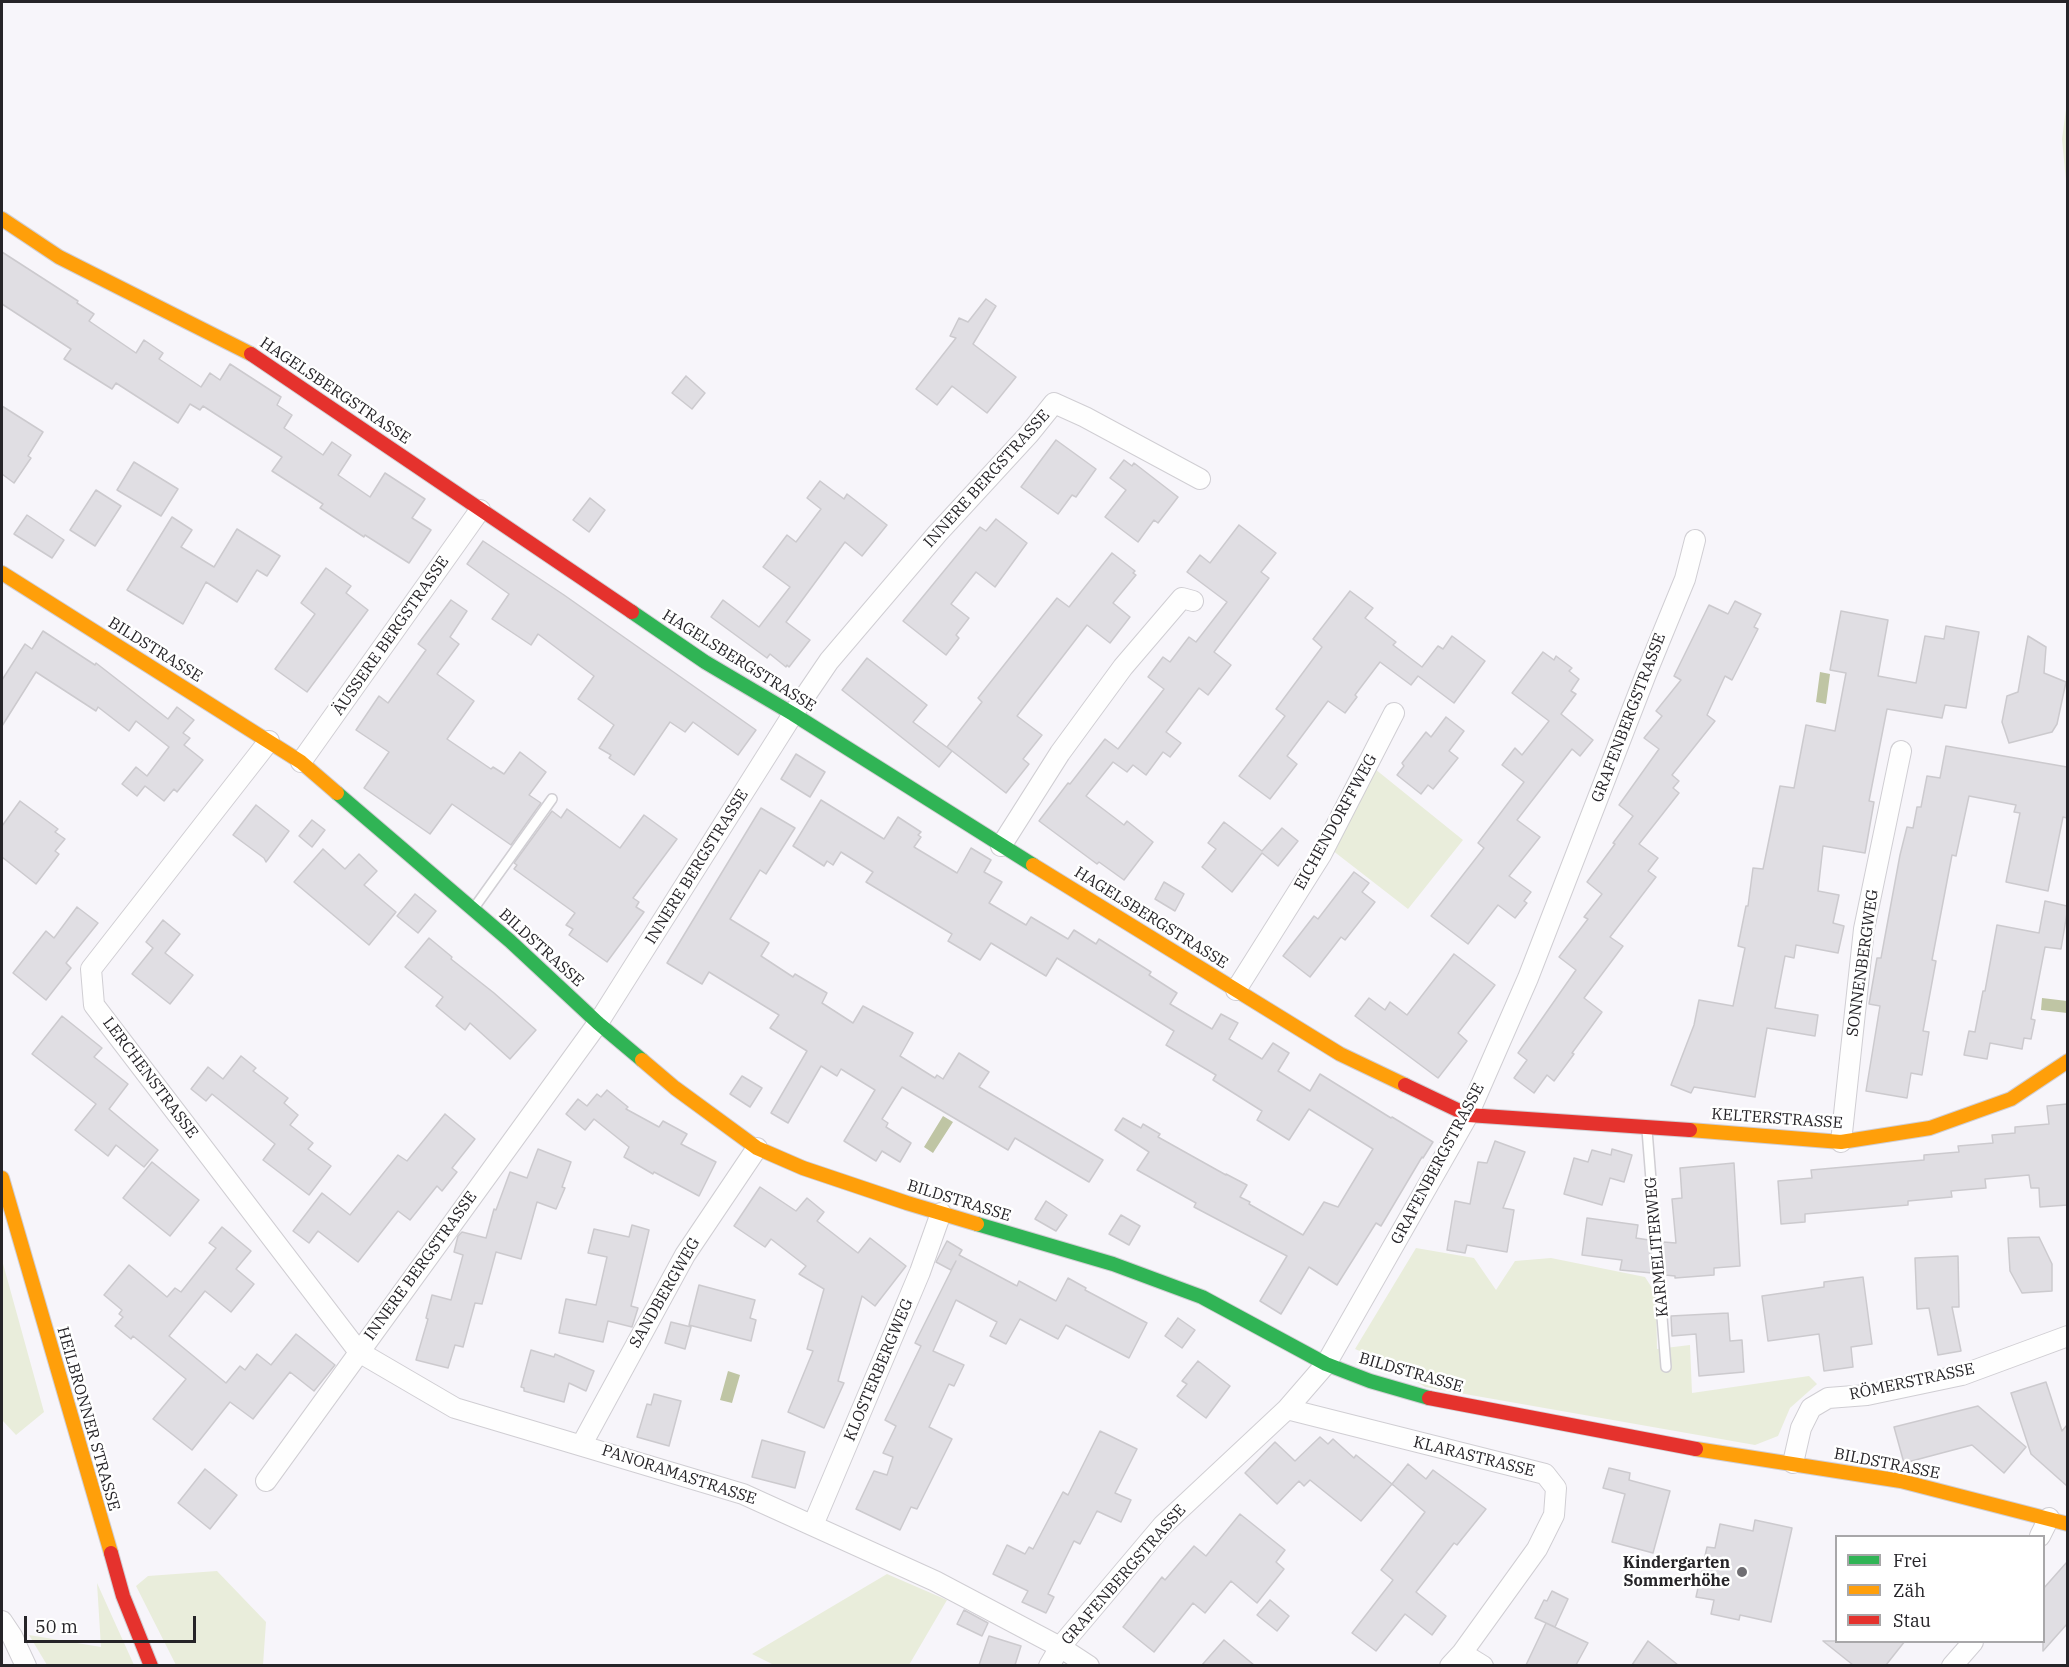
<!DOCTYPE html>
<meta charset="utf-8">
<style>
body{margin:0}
#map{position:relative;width:2069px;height:1667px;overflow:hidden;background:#f7f5fa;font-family:"IBM Plex Serif",serif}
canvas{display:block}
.frame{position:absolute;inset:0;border:3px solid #262428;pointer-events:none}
.legend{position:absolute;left:1835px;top:1535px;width:210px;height:108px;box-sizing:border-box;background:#fff;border:2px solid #a8a7a9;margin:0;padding:8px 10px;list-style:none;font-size:18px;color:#262428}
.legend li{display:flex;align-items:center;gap:12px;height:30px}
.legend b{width:30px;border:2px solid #a8a7a9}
.scale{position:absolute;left:24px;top:1616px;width:172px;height:27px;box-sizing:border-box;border:3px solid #262428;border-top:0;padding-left:8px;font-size:18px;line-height:21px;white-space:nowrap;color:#262428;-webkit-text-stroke:4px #fff;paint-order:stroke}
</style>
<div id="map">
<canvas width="2069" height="1667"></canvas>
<div class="frame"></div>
<ul class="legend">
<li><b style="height:8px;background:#30b455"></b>Frei</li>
<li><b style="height:8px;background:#ff9f0a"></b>Zäh</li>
<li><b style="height:8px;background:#e5322d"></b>Stau</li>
</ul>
<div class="scale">50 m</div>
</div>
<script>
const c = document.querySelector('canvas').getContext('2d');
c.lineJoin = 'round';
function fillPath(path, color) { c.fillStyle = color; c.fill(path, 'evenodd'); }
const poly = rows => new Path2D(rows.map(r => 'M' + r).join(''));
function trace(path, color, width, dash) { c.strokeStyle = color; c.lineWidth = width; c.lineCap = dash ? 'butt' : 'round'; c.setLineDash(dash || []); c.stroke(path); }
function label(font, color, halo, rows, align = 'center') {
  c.font = font + ' "IBM Plex Serif",serif'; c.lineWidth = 5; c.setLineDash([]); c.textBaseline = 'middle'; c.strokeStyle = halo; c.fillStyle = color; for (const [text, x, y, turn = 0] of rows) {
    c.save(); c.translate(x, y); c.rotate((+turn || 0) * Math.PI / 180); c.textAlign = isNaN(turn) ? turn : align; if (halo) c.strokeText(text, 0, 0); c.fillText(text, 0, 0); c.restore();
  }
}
const green = poly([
 [2067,102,2067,191,2062,139],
 [1375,769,1463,840,1408,909,1332,850],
 [1416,1248,1474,1258,1496,1290,1515,1261,1551,1258,1645,1277,1656,1294,1657,1349,1690,1345,1692,1393,1809,1376,1817,1384,1790,1408,1778,1436,1755,1445,1425,1387,1390,1364,1355,1349],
 [2,1260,44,1412,16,1435,2,1420],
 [217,1571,266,1622,263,1665,176,1665,136,1586,148,1576],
 [887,1574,947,1600,909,1665,774,1665,752,1654],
 [97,1583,134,1665,47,1665,29,1635,101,1647]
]);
const water = poly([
 [1820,672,1830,674,1826,704,1816,702],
 [2042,998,2067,1001,2067,1013,2041,1010],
 [943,1116,953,1122,933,1153,924,1147],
 [728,1371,740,1375,732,1403,720,1400]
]);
const building = poly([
 [2,252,78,301,77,303,94,314,89,321,136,353,144,340,163,353,159,359,201,387,210,373,220,380,230,364,281,397,277,405,292,415,284,428,323,455,332,442,351,455,338,475,370,497,385,473,425,499,412,518,431,530,409,563,365,535,364,537,320,508,323,504,272,471,282,457,203,406,200,410,190,404,178,423,116,383,112,389,64,359,71,349,2,304,2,252],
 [986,299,996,306,973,344,1016,377,987,413,952,386,937,405,916,389,956,338,950,336,959,318,968,322,986,299],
 [686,376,705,393,692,409,672,393,686,376],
 [2,406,43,432,28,456,31,458,14,483,2,474,2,406],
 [1056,440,1096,469,1076,497,1072,495,1058,514,1021,487,1056,440],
 [1124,460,1132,466,1134,463,1178,497,1158,523,1154,520,1138,542,1105,517,1126,490,1110,478,1124,460],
 [134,462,178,489,161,516,117,490,134,462],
 [820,481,844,499,847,494,887,525,862,556,845,542,786,622,810,640,789,667,787,665,786,667,770,654,767,658,711,617,723,600,759,627,790,587,763,567,787,535,796,542,821,509,807,498,820,481],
 [96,490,121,506,95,546,70,530,96,490],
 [590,498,605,510,589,532,573,520,590,498],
 [27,515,64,540,52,558,14,534,27,515],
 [172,517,192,530,181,547,214,567,237,529,280,556,267,576,257,570,237,602,206,582,183,624,127,590,172,517],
 [996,519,1027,543,995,587,976,572,951,604,969,618,956,635,959,638,946,655,903,621,980,527,986,531,996,519],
 [1239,525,1276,553,1261,572,1269,578,1214,652,1231,665,1208,695,1199,688,1166,732,1181,743,1170,757,1163,752,1146,775,1133,765,1127,772,1113,762,1086,796,1124,825,1127,821,1153,842,1124,880,1099,862,1097,864,1039,821,1068,783,1070,784,1105,739,1118,749,1164,689,1148,677,1163,657,1170,662,1189,637,1196,642,1227,602,1187,572,1200,555,1210,563,1239,525],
 [483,541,564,595,756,730,738,755,693,722,685,732,670,722,634,775,609,758,611,755,599,748,614,725,578,699,594,676,538,634,531,645,492,619,509,594,467,564,483,541],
 [1112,553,1135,571,1133,573,1136,575,1113,603,1130,617,1110,643,1087,625,1017,716,1042,735,1023,759,1029,764,1006,793,947,747,982,702,978,698,1057,598,1069,607,1112,553],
 [326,568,351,586,346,593,368,610,307,692,275,669,315,614,301,603,326,568],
 [1350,591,1373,608,1365,618,1396,642,1393,645,1422,667,1438,646,1443,649,1452,636,1485,661,1454,703,1418,676,1411,685,1380,662,1355,695,1357,697,1345,713,1328,701,1287,756,1297,764,1270,799,1239,776,1285,716,1276,709,1322,647,1313,639,1350,591],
 [451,600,467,611,450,637,459,644,437,674,474,701,447,739,491,769,493,767,504,774,520,752,546,772,529,795,541,803,511,845,452,804,430,834,364,788,389,752,356,730,379,696,388,703,426,650,418,644,451,600],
 [1735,601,1761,614,1754,627,1758,629,1732,680,1725,676,1707,715,1715,721,1672,775,1679,781,1673,788,1679,793,1639,844,1658,858,1648,871,1656,877,1610,937,1623,946,1584,998,1602,1012,1572,1053,1574,1054,1554,1081,1547,1075,1534,1093,1514,1078,1527,1060,1518,1053,1576,970,1559,957,1588,919,1584,917,1602,894,1587,882,1615,844,1613,843,1633,816,1619,805,1659,749,1644,738,1662,716,1656,711,1681,680,1674,676,1709,605,1728,614,1735,601],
 [1841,611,1888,620,1878,676,1916,683,1925,636,1944,639,1946,626,1979,632,1966,708,1945,705,1942,718,1887,709,1869,801,1874,802,1865,853,1823,846,1818,891,1839,895,1833,923,1844,926,1838,953,1796,945,1794,958,1785,956,1775,1008,1818,1015,1815,1036,1767,1028,1755,1097,1694,1087,1691,1093,1671,1085,1694,1025,1699,1000,1733,1006,1745,948,1738,946,1746,906,1748,906,1753,868,1763,869,1780,786,1794,788,1806,725,1835,731,1846,673,1830,670,1841,611],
 [43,631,95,665,96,663,168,719,177,707,194,720,183,733,190,738,184,745,203,760,177,792,174,789,164,801,145,786,137,796,122,784,136,767,147,776,169,747,136,721,129,731,98,707,96,711,36,672,2,726,2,680,25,644,32,649,43,631],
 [2028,636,2046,647,2044,673,2066,682,2057,724,2052,732,2009,743,2002,722,2007,696,2018,692,2028,636],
 [1543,652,1554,660,1556,656,1572,668,1569,671,1579,679,1571,691,1576,694,1561,714,1593,740,1580,756,1572,749,1517,820,1540,837,1509,876,1531,892,1524,901,1527,903,1515,918,1498,905,1468,944,1431,916,1484,848,1478,843,1524,782,1502,765,1515,748,1522,755,1549,721,1512,693,1543,652],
 [867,658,927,705,913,722,952,751,939,767,842,690,867,658],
 [1446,717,1464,731,1449,751,1458,758,1433,789,1428,785,1421,794,1397,775,1404,766,1402,763,1426,732,1431,737,1446,717],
 [1946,746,2067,767,2067,818,2063,817,2048,891,2006,882,2020,813,2014,812,2016,805,1969,796,1956,856,1952,855,1932,960,1936,961,1923,1031,1929,1032,1922,1075,1911,1073,1907,1098,1866,1091,1880,1006,1869,1004,1877,958,1881,958,1900,855,1907,827,1913,828,1917,807,1921,807,1927,776,1940,778,1946,746],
 [796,754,825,772,810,797,781,779,796,754],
 [821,800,884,839,898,817,921,832,918,835,921,837,914,847,957,873,971,848,991,860,984,872,1002,882,989,903,1026,925,1031,917,1068,939,1074,930,1096,944,1099,939,1151,972,1149,975,1177,993,1170,1004,1212,1029,1221,1014,1238,1023,1229,1039,1262,1059,1273,1043,1289,1053,1278,1071,1310,1091,1320,1074,1391,1118,1392,1117,1433,1142,1423,1158,1422,1157,1381,1226,1376,1223,1337,1285,1309,1267,1281,1314,1260,1301,1287,1256,1194,1207,1196,1203,1137,1170,1149,1152,1115,1130,1123,1118,1141,1128,1143,1124,1160,1134,1158,1137,1226,1175,1226,1174,1247,1185,1240,1197,1250,1202,1249,1204,1303,1235,1324,1202,1338,1207,1373,1149,1309,1109,1289,1140,1257,1120,1262,1111,1213,1080,1216,1075,1166,1045,1174,1031,1057,958,1046,976,991,943,980,960,948,941,952,934,866,882,873,872,841,852,833,865,827,861,824,866,793,846,821,800],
 [20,801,58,829,55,832,65,839,55,851,59,854,36,884,2,857,2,826,20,801],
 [256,805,289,831,266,862,264,858,233,835,256,805],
 [761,808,795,828,766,874,760,870,730,919,769,943,761,956,793,977,795,974,827,993,822,1003,853,1023,863,1006,913,1033,900,1056,935,1078,937,1075,943,1079,959,1053,989,1072,979,1087,1103,1160,1089,1182,1015,1138,1008,1150,902,1087,882,1119,888,1123,886,1127,911,1143,900,1162,882,1151,876,1161,844,1141,875,1090,841,1069,837,1076,821,1066,788,1123,771,1113,807,1051,770,1028,779,1015,709,972,702,984,667,963,761,808],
 [567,809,620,848,644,815,677,839,633,898,639,902,636,907,644,912,607,962,569,935,573,929,566,925,575,913,514,869,517,865,514,863,552,811,561,818,567,809],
 [312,820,325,830,312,847,299,836,312,820],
 [1224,822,1262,851,1282,828,1298,841,1278,866,1262,853,1232,892,1202,867,1216,849,1208,843,1224,822],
 [323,849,345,869,359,854,377,871,364,885,396,912,369,945,294,882,323,849],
 [1354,872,1369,883,1362,892,1375,902,1345,940,1341,937,1310,977,1283,956,1314,916,1318,919,1354,872],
 [1164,882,1184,894,1175,911,1155,899,1164,882],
 [415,894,436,911,418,933,397,916,415,894],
 [2045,901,2067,906,2067,913,2061,949,2045,947,2031,1019,2035,1020,2031,1039,2024,1038,2022,1049,1990,1043,1987,1059,1964,1055,1969,1031,1975,1032,1983,991,1985,991,1997,925,2039,933,2045,901],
 [77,907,98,923,66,963,71,968,46,1000,13,973,46,931,54,938,77,907],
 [163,920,180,934,165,953,193,975,170,1004,132,974,153,948,146,942,163,920],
 [429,938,452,957,451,959,494,993,536,1030,510,1059,470,1023,465,1030,436,1006,443,997,405,967,429,938],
 [1454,954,1495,985,1458,1033,1467,1041,1438,1078,1355,1016,1369,998,1385,1010,1390,1002,1407,1015,1454,954],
 [62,1016,102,1048,94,1057,128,1084,109,1109,158,1150,144,1167,116,1145,108,1156,75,1130,96,1104,32,1054,62,1016],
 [241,1056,256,1068,253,1071,288,1098,284,1103,298,1115,290,1125,313,1143,308,1149,331,1166,309,1195,263,1160,275,1144,212,1094,206,1101,191,1089,208,1067,223,1079,241,1056],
 [742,1076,762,1088,750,1107,730,1094,742,1076],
 [607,1090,628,1107,626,1109,659,1127,663,1121,687,1134,681,1144,716,1162,699,1196,654,1172,653,1174,624,1157,629,1147,594,1119,585,1130,566,1114,578,1099,587,1106,597,1094,601,1097,607,1090],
 [2067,1104,2067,1205,2040,1207,2039,1188,2031,1188,2029,1175,1985,1179,1986,1188,1951,1191,1952,1197,1908,1201,1908,1205,1805,1214,1805,1222,1781,1224,1778,1181,1812,1178,1811,1170,1924,1160,1924,1155,1959,1152,1958,1146,1993,1143,1992,1135,2015,1133,2015,1127,2049,1124,2047,1106,2067,1104],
 [445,1114,475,1139,452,1168,457,1172,442,1191,437,1186,410,1220,398,1211,358,1262,318,1231,309,1243,293,1231,322,1193,350,1215,398,1155,407,1161,445,1114],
 [1495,1141,1525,1152,1503,1208,1514,1210,1507,1252,1467,1245,1465,1253,1447,1250,1455,1201,1470,1204,1478,1162,1487,1163,1495,1141],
 [538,1149,571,1162,562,1187,565,1188,556,1209,537,1202,521,1259,496,1252,482,1304,475,1303,463,1347,455,1345,448,1368,416,1360,428,1319,426,1318,432,1295,451,1300,463,1255,454,1252,458,1236,462,1232,486,1238,494,1209,496,1210,510,1172,527,1178,538,1149],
 [1612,1149,1632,1155,1624,1182,1610,1178,1602,1205,1564,1194,1574,1158,1588,1162,1592,1150,1611,1155,1612,1149],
 [152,1162,199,1200,170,1236,123,1198,152,1162],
 [1734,1163,1740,1266,1714,1268,1714,1275,1675,1278,1675,1276,1665,1275,1663,1242,1676,1243,1672,1199,1682,1198,1680,1168,1734,1163],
 [760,1187,796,1211,807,1198,824,1212,817,1221,858,1253,870,1238,906,1266,875,1306,862,1296,838,1381,844,1383,824,1428,788,1412,813,1351,807,1349,824,1289,799,1274,806,1266,771,1239,765,1247,734,1226,760,1187],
 [1046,1201,1067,1215,1056,1231,1035,1219,1046,1201],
 [1121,1215,1140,1226,1129,1245,1109,1234,1121,1215],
 [1587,1218,1638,1225,1636,1238,1649,1240,1652,1273,1620,1270,1622,1260,1582,1255,1587,1218],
 [632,1225,649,1230,631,1306,638,1308,632,1327,608,1321,603,1342,559,1333,566,1299,596,1305,607,1257,588,1253,594,1229,629,1237,632,1225],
 [222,1227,251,1251,236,1269,254,1284,231,1312,205,1291,169,1336,226,1383,240,1366,245,1370,257,1354,271,1365,296,1334,335,1365,314,1391,290,1372,253,1419,230,1402,192,1450,153,1419,186,1379,133,1336,131,1339,115,1326,123,1317,119,1314,122,1310,104,1295,129,1265,167,1297,175,1288,181,1292,216,1248,209,1243,222,1227],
 [2039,1237,2052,1264,2052,1291,2022,1293,2010,1271,2008,1238,2039,1237],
 [947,1241,962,1250,959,1255,1017,1286,1019,1281,1056,1301,1068,1278,1086,1288,1085,1290,1147,1323,1129,1358,1066,1325,1058,1339,1020,1319,1006,1344,990,1336,997,1322,956,1300,933,1351,964,1365,954,1386,949,1384,929,1427,952,1439,917,1509,911,1507,900,1530,856,1509,874,1471,887,1475,893,1457,883,1453,896,1426,885,1420,921,1346,915,1343,956,1261,951,1270,936,1262,947,1241],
 [1958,1256,1959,1307,1952,1307,1961,1351,1938,1355,1929,1308,1917,1309,1915,1258,1958,1256],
 [1863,1277,1872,1344,1851,1347,1853,1367,1824,1371,1819,1334,1768,1341,1762,1296,1824,1287,1824,1282,1863,1277],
 [699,1285,755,1300,750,1318,756,1320,751,1341,689,1325,699,1285],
 [1728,1313,1730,1341,1742,1340,1744,1372,1699,1376,1696,1334,1672,1336,1671,1316,1728,1313],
 [1178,1318,1195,1330,1182,1348,1165,1336,1178,1318],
 [671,1322,691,1327,685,1349,665,1343,671,1322],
 [531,1350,554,1357,555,1354,594,1371,586,1391,569,1383,564,1402,524,1391,524,1388,521,1387,531,1350],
 [1198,1361,1230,1386,1206,1418,1177,1396,1187,1384,1182,1381,1198,1361],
 [2046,1382,2062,1431,2067,1425,2067,1486,2031,1454,2011,1393,2046,1382],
 [654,1394,681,1401,669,1446,637,1437,647,1404,651,1405,654,1394],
 [1978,1406,2026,1447,2004,1473,1972,1445,1904,1463,1894,1427,1978,1406],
 [1100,1431,1137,1449,1115,1493,1131,1500,1121,1522,1097,1511,1080,1544,1074,1541,1048,1594,1054,1597,1046,1613,1022,1602,1028,1591,993,1574,1007,1545,1025,1554,1029,1547,1033,1549,1063,1492,1068,1495,1100,1431],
 [1320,1437,1328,1444,1333,1439,1354,1458,1356,1455,1392,1484,1361,1521,1310,1480,1304,1486,1299,1481,1277,1504,1245,1473,1275,1442,1295,1461,1320,1437],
 [762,1440,805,1452,795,1488,752,1477,762,1440],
 [1408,1464,1426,1479,1433,1470,1486,1509,1457,1545,1454,1543,1416,1592,1446,1616,1432,1635,1405,1614,1376,1651,1352,1633,1393,1580,1381,1570,1425,1512,1392,1484,1408,1464],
 [1609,1468,1630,1473,1629,1480,1670,1491,1653,1553,1612,1542,1625,1494,1603,1488,1609,1468],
 [205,1469,237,1495,210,1529,178,1503,205,1469],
 [1240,1514,1285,1550,1276,1562,1284,1569,1257,1603,1231,1581,1205,1613,1193,1603,1154,1652,1123,1627,1162,1577,1165,1580,1194,1546,1206,1556,1240,1514],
 [1755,1520,1792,1528,1771,1622,1740,1615,1739,1620,1711,1614,1714,1600,1696,1597,1707,1547,1715,1548,1720,1524,1753,1531,1755,1520],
 [2067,1562,2067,1624,2043,1651,2043,1589,2067,1562],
 [1552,1591,1568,1599,1555,1627,1535,1618,1544,1600,1547,1601,1552,1591],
 [1270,1600,1289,1616,1277,1631,1257,1615,1270,1600],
 [964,1610,988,1623,982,1636,957,1624,964,1610],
 [1546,1623,1588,1643,1576,1665,1526,1665,1546,1623],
 [989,1636,1021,1646,1015,1665,979,1665,989,1636],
 [1224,1640,1254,1665,1202,1665,1224,1640],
 [1648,1641,1678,1665,1632,1665,1648,1641],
 [1823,1641,1905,1641,1886,1665,1853,1665,1823,1641]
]);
const lane = poly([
 [474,908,552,799],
 [1647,1130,1666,1367]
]);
const street = poly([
 [269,741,91,969,94,1005,359,1352,455,1408,743,1494,935,1581,1060,1647,1089,1666],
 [301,762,480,510],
 [1001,846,1060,753,1123,667,1182,598,1193,601],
 [1236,990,1321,855,1394,713],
 [1841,1142,1864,929,1901,751],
 [1287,1409,1545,1474,1556,1488,1554,1515,1537,1549,1462,1653,1450,1666],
 [582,1444,685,1255,757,1148],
 [1793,1463,1801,1428,1811,1408,1828,1398,1867,1395,1962,1375,2068,1336],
 [266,1481,598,1023,793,714,829,661,937,534,1029,434,1054,403,1085,417,1200,479],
 [813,1525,920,1272,941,1213],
 [2040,1536,2049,1518],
 [2,1621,12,1636,26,1666],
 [1462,1653,1483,1666],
 [1049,1666,1060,1647,1163,1525,1287,1409,1326,1364,1468,1115,1528,978,1646,674,1685,579,1695,540],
 [1952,1666,1973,1642]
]);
const fast = poly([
 [632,612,705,662,793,714,1033,865],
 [337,793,510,941,598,1023,642,1060],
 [977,1224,1113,1264,1202,1297,1326,1364,1370,1381,1429,1398]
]);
const slow = poly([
 [2,219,59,257,251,354],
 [2,573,301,762,337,793],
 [1033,865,1340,1054,1405,1085],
 [642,1060,675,1088,757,1148,803,1168,907,1203,977,1224],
 [1690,1130,1841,1142,1930,1128,2011,1099,2068,1061],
 [2,1178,111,1553],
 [1696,1449,1901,1481,2068,1524]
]);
const jam = poly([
 [251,354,632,612],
 [1405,1085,1468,1115,1690,1130],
 [1429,1398,1696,1449],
 [111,1553,123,1596,151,1666]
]);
const markers = [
 [1742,1572,6,"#6f6d72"]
];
const streetNames = [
 ["HAGELSBERGSTRASSE",335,391,34],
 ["INNERE BERGSTRASSE",987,479,-48],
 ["ÄUSSERE BERGSTRASSE",391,636,-55],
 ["BILDSTRASSE",155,650,32],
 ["HAGELSBERGSTRASSE",739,661,32],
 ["GRAFENBERGSTRASSE",1629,718,-69],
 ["EICHENDORFFWEG",1336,822,-61],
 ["INNERE BERGSTRASSE",697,867,-58],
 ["HAGELSBERGSTRASSE",1151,918,32],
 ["BILDSTRASSE",541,948,42],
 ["SONNENBERGWEG",1863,963,-82],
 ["LERCHENSTRASSE",150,1078,53],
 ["KELTERSTRASSE",1777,1119,4],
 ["GRAFENBERGSTRASSE",1438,1164,-62],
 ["BILDSTRASSE",959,1201,17],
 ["KARMELITERWEG",1657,1247,-95],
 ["INNERE BERGSTRASSE",421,1266,-54],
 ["SANDBERGWEG",665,1293,-60],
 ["KLOSTERBERGWEG",879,1370,-67],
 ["BILDSTRASSE",1411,1373,16],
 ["RÖMERSTRASSE",1912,1382,-12],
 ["HEILBRONNER STRASSE",88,1419,74],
 ["KLARASTRASSE",1474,1457,14],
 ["BILDSTRASSE",1887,1464,11],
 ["PANORAMASTRASSE",679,1475,18],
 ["GRAFENBERGSTRASSE",1124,1575,-49]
];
const poiNames = [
 ["Kindergarten",1730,1563],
 ["Sommerhöhe",1730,1581]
];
fillPath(green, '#e9eddb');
fillPath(water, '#bfc5a4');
fillPath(building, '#e0dee3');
trace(building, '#cccace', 1.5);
trace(lane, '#d0ced3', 12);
trace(street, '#d0ced3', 22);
trace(fast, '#d0ced3', 16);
trace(slow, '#d0ced3', 16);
trace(jam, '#d0ced3', 16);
trace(lane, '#fefefe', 9);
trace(street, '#fefefe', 20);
trace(fast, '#30b455', 14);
trace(slow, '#ff9f0a', 14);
trace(jam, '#e5322d', 14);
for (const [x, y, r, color] of markers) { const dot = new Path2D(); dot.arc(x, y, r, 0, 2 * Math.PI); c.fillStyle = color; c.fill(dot); trace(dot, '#fff', 2); }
label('16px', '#262428', '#fff', streetNames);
label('bold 16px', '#262428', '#fff', poiNames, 'right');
</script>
